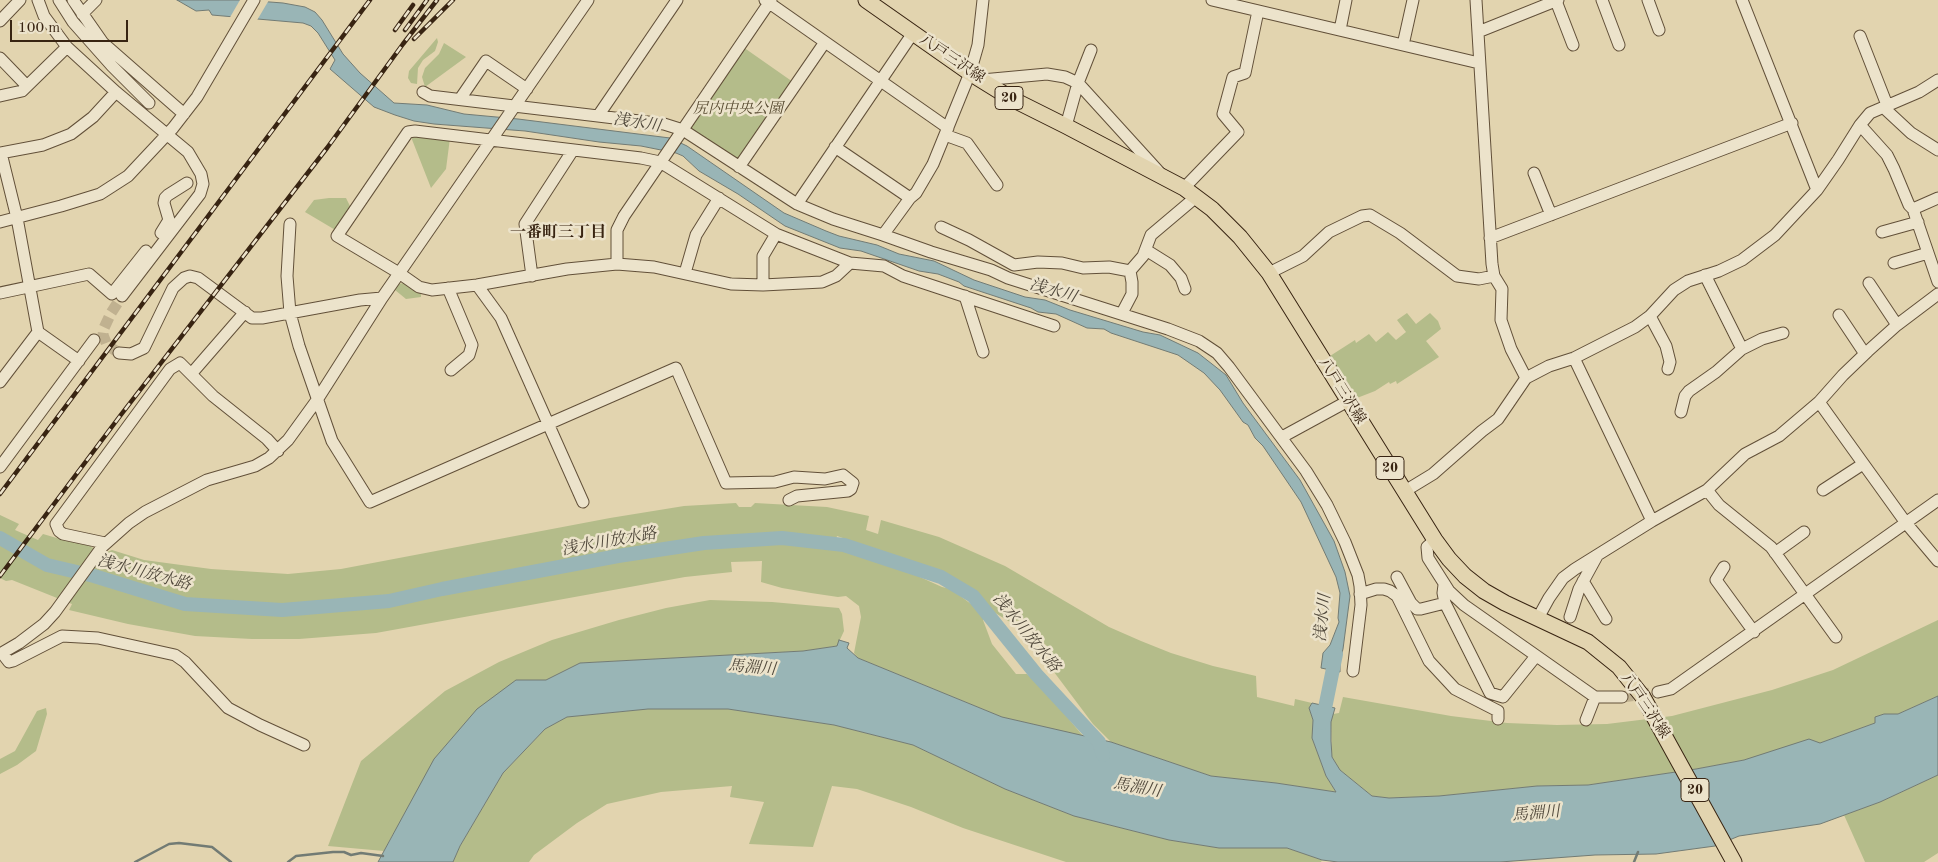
<!DOCTYPE html>
<meta charset="utf-8">
<style>
body{margin:0}
#map{position:relative;width:1938px;height:862px;overflow:hidden;background:#e2d4af;font-family:"Old Standard TT",serif}
canvas{display:block}
.scale{position:absolute;left:10px;top:20px;width:118px;height:22px;box-sizing:border-box;border:2px solid #382412;border-top:0;padding-left:6px;font-size:15px;line-height:18px;white-space:nowrap;color:#382412;-webkit-text-stroke:4px #ece3cb;paint-order:stroke}
</style>
<div id="map">
<canvas width="1938" height="862"></canvas>
<div class="scale">100 m</div>
</div>
<script>
const c = document.querySelector('canvas').getContext('2d');
c.lineJoin = 'round';
function fillPath(path, color) { c.fillStyle = color; c.fill(path, 'evenodd'); }
const poly = rows => new Path2D(rows.map(r => 'M' + r).join(''));
function trace(path, color, width, dash) { c.strokeStyle = color; c.lineWidth = width; c.lineCap = dash ? 'butt' : 'round'; c.setLineDash(dash || []); c.stroke(path); }
function label(font, color, halo, rows, align = 'center') {
  c.font = font + ' "Old Standard TT","Noto Serif JP",serif'; c.lineWidth = 5; c.setLineDash([]); c.textBaseline = 'middle'; c.strokeStyle = halo; c.fillStyle = color; for (const [text, x, y, turn = 0] of rows) {
    c.save(); c.translate(x, y); c.rotate((+turn || 0) * Math.PI / 180); c.textAlign = isNaN(turn) ? turn : align; if (halo) c.strokeText(text, 0, 0); c.fillText(text, 0, 0); c.restore();
  }
}
const green = poly([
 [437,38,438,42,435,51,423,60,418,68,417,84,411,83,408,78,409,71],
 [444,43,466,57,425,87,422,77,425,68,439,54],
 [743,47,793,82,738,163,688,129],
 [413,134,450,138,446,169,431,188,411,137],
 [329,198,346,198,352,210,337,231,305,212,314,200],
 [404,283,421,293,421,297,406,299,395,290,398,284],
 [1407,313,1416,324,1430,313,1438,321,1441,329,1426,341,1439,357,1397,384,1396,381,1390,384,1389,382,1375,391,1357,398,1330,356,1355,340,1356,343,1369,334,1376,342,1388,332,1396,340,1406,332,1397,320],
 [736,503,739,507,751,507,755,503,827,507,869,516,866,530,878,534,881,520,939,537,1005,566,1109,627,1141,641,1171,653,1213,666,1256,676,1257,697,1294,706,1295,699,1312,703,1309,708,1313,720,1312,738,1326,776,1336,792,1276,783,1211,776,1111,742,1093,724,1054,672,1054,661,1051,650,1020,620,1010,622,992,611,971,589,944,574,837,536,834,547,900,568,942,587,951,589,983,613,983,620,992,644,1016,674,1027,674,1052,699,1083,736,1002,717,858,658,854,653,861,617,859,606,846,596,838,597,811,593,782,588,761,582,762,561,731,562,732,572,685,577,376,633,299,639,252,639,195,636,128,624,69,610,72,604,12,580,6,581,0,578,0,515,19,524,15,530,38,540,43,534,60,539,91,543,91,547,107,552,112,550,144,560,211,569,288,574,341,569,610,518,684,506],
 [710,600,772,602,839,608,842,614,844,631,837,646,803,651,580,663,546,680,516,680,393,834,384,851,328,846,361,761,445,691,499,662,552,640,619,620,666,608],
 [1938,620,1938,696,1898,714,1884,714,1876,717,1875,723,1820,743,1744,760,1696,769,1588,785,1537,786,1439,796,1389,798,1372,796,1340,770,1332,757,1331,722,1333,714,1339,713,1343,697,1451,716,1507,723,1557,725,1607,724,1672,716,1772,690,1833,670],
 [46,708,47,714,36,751,17,765,0,774,0,759,15,751,37,711],
 [648,709,728,709,834,725,913,745,1005,789,1074,816,1169,840,1219,848,1287,848,1322,860,1321,862,1066,862,963,828,911,807,857,789,832,786,813,847,749,844,764,802,730,797,732,786,661,792,607,804,577,823,534,855,529,862,453,862,460,846,503,773,545,729,567,717],
 [1938,775,1938,853,1924,862,1865,862,1844,815,1880,802]
]);
const water = poly([
 [177,0,244,0,283,3,305,7,315,12,322,20,343,54,360,73,394,103,427,105,464,114,518,119,670,138,687,146,784,213,826,231,839,236,877,245,899,254,934,261,974,280,1025,297,1045,300,1070,310,1143,332,1160,335,1198,353,1226,375,1243,403,1300,480,1334,541,1345,572,1350,596,1343,649,1340,661,1340,672,1321,668,1323,653,1330,645,1339,622,1338,618,1340,593,1336,577,1301,502,1263,446,1255,438,1248,425,1243,422,1220,390,1204,373,1178,355,1111,333,1104,329,1087,328,1056,314,1038,312,1031,308,964,286,959,282,938,274,919,271,861,251,840,248,785,226,738,194,699,171,683,156,676,153,641,146,599,142,525,131,434,124,414,121,395,115,374,107,330,69,335,60,318,33,311,26,303,23,212,15,209,10,196,11,177,0],
 [839,640,849,643,847,648,858,658,1002,717,1111,742,1211,776,1276,783,1336,792,1326,776,1312,738,1313,720,1309,708,1312,703,1335,708,1331,722,1331,741,1332,757,1340,770,1372,796,1389,798,1439,796,1537,786,1588,785,1696,769,1744,760,1809,739,1820,743,1875,723,1875,717,1884,714,1898,714,1938,696,1938,775,1880,802,1820,824,1739,836,1715,846,1656,854,1595,855,1500,862,1338,862,1322,860,1287,848,1219,848,1169,840,1074,816,1005,789,913,745,834,725,728,709,648,709,567,717,545,729,503,773,460,846,453,862,378,862,434,759,477,709,516,680,546,680,580,663,803,651,837,646,839,640]
]);
const pier = poly([
 [240,0,269,0,256,22,229,19]
]);
const stream = poly([
 [135,862,169,844,179,843,212,847,231,862],
 [288,862,296,856,333,852,344,852,351,855,361,853,383,856],
 [1634,862,1638,852]
]);
const river = poly([
 [0,538,47,565,94,576,185,604,282,610,389,601,442,589,618,556,704,543,782,538,844,545,941,577,973,596,1036,674,1099,742,1103,755],
 [1322,723,1336,654]
]);
const minorTunnel = poly([
 [119,353,107,345,103,335,104,328,111,313,122,296],
 [1622,697,1658,692]
]);
const minor = poly([
 [38,0,44,16,67,47,116,92,188,152,201,174,203,184,200,194,122,296],
 [59,0,73,22,112,66,149,103],
 [73,0,103,43,184,114],
 [677,0,598,116,664,124,683,130,797,204,833,219,883,235,931,252,991,270,1008,278,1168,329,1199,341,1217,353,1229,367,1306,471,1327,505,1345,542,1358,575,1360,586,1361,605,1353,671],
 [765,0,948,128],
 [1212,0,1479,63],
 [1476,0,1492,264,1494,276,1502,289,1501,320,1511,349,1526,378],
 [1602,0,1619,45],
 [1648,0,1659,30],
 [1742,0,1817,190],
 [1556,1,1573,45],
 [82,14,96,0],
 [0,21,20,0],
 [1340,30,1346,0],
 [1478,32,1558,0],
 [1860,36,1887,105],
 [1403,45,1413,0],
 [0,58,27,86],
 [982,80,1047,74,1065,77,1078,83,1159,172],
 [423,92,430,96,598,116],
 [0,96,22,91,67,47],
 [460,99,486,61,527,89],
 [1883,107,1911,133,1938,150],
 [1860,125,1887,155,1894,169,1909,205,1913,209,1938,282],
 [1066,126,1078,83,1091,50],
 [945,135,967,143,997,185],
 [835,147,910,198],
 [0,153,43,145,71,134,93,117,116,92],
 [1,153,17,218,38,332,79,361],
 [739,167,825,42],
 [1534,173,1551,215],
 [1184,188,1238,132,1223,114,1233,77,1245,73,1258,11],
 [797,204,913,33],
 [1913,209,1938,198],
 [0,222,61,206,100,194,128,176,173,128,197,97,254,0],
 [290,224,287,276,290,313,299,346,332,441,370,502,676,368,726,483,775,482,794,477,825,479,843,475,853,483,851,489,848,491,797,496,789,500],
 [941,227,969,240,1014,265,1038,262,1062,263,1083,268,1109,267,1130,271],
 [1882,232,1918,222],
 [161,233,169,220,164,203,165,198,168,195,187,183],
 [883,235,910,198,916,193,933,164,970,73,978,45,983,0],
 [1490,238,1792,123],
 [1146,250,1170,265,1181,278,1185,289],
 [850,263,836,276,822,282,763,285,731,284,654,267,617,264,567,269,477,285,432,290,419,287,399,273,337,236,408,132,415,131,641,158,660,162,776,234,850,263,884,266,903,276,1054,326],
 [1894,263,1928,253],
 [617,264,617,230,624,216,771,0],
 [685,273,696,235,719,198],
 [1269,273,1303,256,1329,232,1362,216,1370,215,1400,233,1457,276,1479,279,1494,276],
 [1705,275,1742,349],
 [532,276,525,224,573,150],
 [1869,283,1897,325],
 [477,285,501,318,583,502],
 [763,285,763,256,776,234],
 [448,288,472,345,469,355,451,370],
 [0,293,89,274,112,294,146,251],
 [965,296,983,352],
 [1122,313,1132,294,1132,282,1130,271,1143,256,1151,235,1196,197],
 [1839,315,1865,354],
 [1650,316,1666,346,1670,362,1668,369],
 [119,353,131,354,144,348,173,288,184,278,190,276,198,278,252,318,262,318,360,300,382,298],
 [1574,358,1652,521],
 [192,373,245,312],
 [0,382,38,332],
 [1819,402,1906,523,1938,561],
 [1681,412,1685,396,1689,391,1716,372,1742,349,1762,339,1783,333],
 [1282,437,1348,401],
 [0,467,94,340],
 [1707,490,1719,505,1771,547,1836,637],
 [1823,490,1863,464],
 [1405,491,1433,474,1482,431,1498,419,1526,378,1549,366,1574,358,1635,327,1650,316,1674,290,1688,281,1719,271,1742,260,1775,235,1817,190,1838,160,1860,125,1870,113,1919,92,1938,80],
 [1435,540,1427,547,1428,558,1449,591,1464,605,1595,697,1622,697],
 [105,543,63,534,59,531,56,524,170,369,180,363,213,396,267,439,278,451],
 [1775,553,1804,532],
 [1724,567,1716,580,1754,632],
 [1397,577,1411,603,1417,609,1421,609,1445,603],
 [1583,581,1606,619],
 [1444,585,1443,593,1445,603,1490,693,1503,697,1536,656],
 [1360,594,1376,589,1384,589,1390,591,1397,596,1429,661,1455,689,1498,711,1498,719],
 [1570,617,1579,589,1597,556],
 [1538,618,1549,598,1563,578,1575,569,1652,521,1707,490,1745,454,1779,436,1819,402,1843,375,1868,351,1897,325,1938,294],
 [2,653,9,662,13,661,62,636,98,638,175,655,185,662,228,708,260,725,304,745],
 [0,654,19,643,44,624,55,612,102,547,129,523,145,512,207,480,255,466,269,458,288,440,317,400,382,298,588,0],
 [1658,692,1671,689,1938,500],
 [1586,720,1595,697]
]);
const major = poly([
 [866,0,970,73,1012,99,1066,126,1184,188,1212,209,1240,237,1269,273,1435,540,1449,559,1465,576,1484,591,1505,603,1588,642,1619,667,1643,697,1734,862]
]);
const rail = poly([
 [395,30,413,5],
 [405,30,427,0],
 [414,39,453,0],
 [0,494,370,0],
 [0,576,120,416,327,148,403,44,437,0]
]);
const shields = [
 [1009,98,28],
 [1390,468,28],
 [1695,790,28]
];
const shieldNames = [
 ["20",1009,98],
 ["20",1390,468],
 ["20",1695,790]
];
const streetNames = [
 ["八戸三沢線",952,59,34],
 ["八戸三沢線",1342,391,58],
 ["八戸三沢線",1645,706,56]
];
const parkNames = [
 ["尻内中央公園",738,109]
];
const waterNames = [
 ["浅水川",637,123,9],
 ["浅水川",1053,291,17],
 ["浅水川放水路",609,542,-10],
 ["浅水川放水路",144,573,15],
 ["浅水川",1323,618,-84],
 ["浅水川放水路",1026,633,51],
 ["馬淵川",752,668,5],
 ["馬淵川",1137,788,10],
 ["馬淵川",1536,814,-5]
];
const neighbourhoodNames = [
 ["一番町三丁目",558,233]
];
fillPath(green, '#b4bc8a');
fillPath(water, '#99b5b6');
trace(water, '#727b74', 1);
fillPath(pier, '#e2d4af');
trace(stream, '#727b74', 2.5);
trace(river, '#99b5b6', 14);
trace(minorTunnel, '#c0b190', 11, [11, 5.5]);
trace(minor, '#625039', 13);
trace(major, '#382412', 17);
trace(minor, '#ece3cb', 11);
trace(major, '#e2d4af', 15);
trace(rail, '#382412', 4.5);
trace(rail, '#ece3cb', 2.5, [8]);
for (const [x, y, w] of shields) { const box = new Path2D(); box.roundRect(x - w / 2, y - 11.5, w, 23, 4); c.fillStyle = '#ece3cb'; c.fill(box); trace(box, '#382412', 1); }
label('bold 14px', '#382412', null, shieldNames);
label('15px', '#382412', '#ece3cb', streetNames);
label('italic 15px', '#574a30', '#ece3cb', parkNames);
label('italic 16px', '#50483b', '#ece3cb', waterNames);
label('bold 16px', '#382412', '#ece3cb', neighbourhoodNames);
</script>
